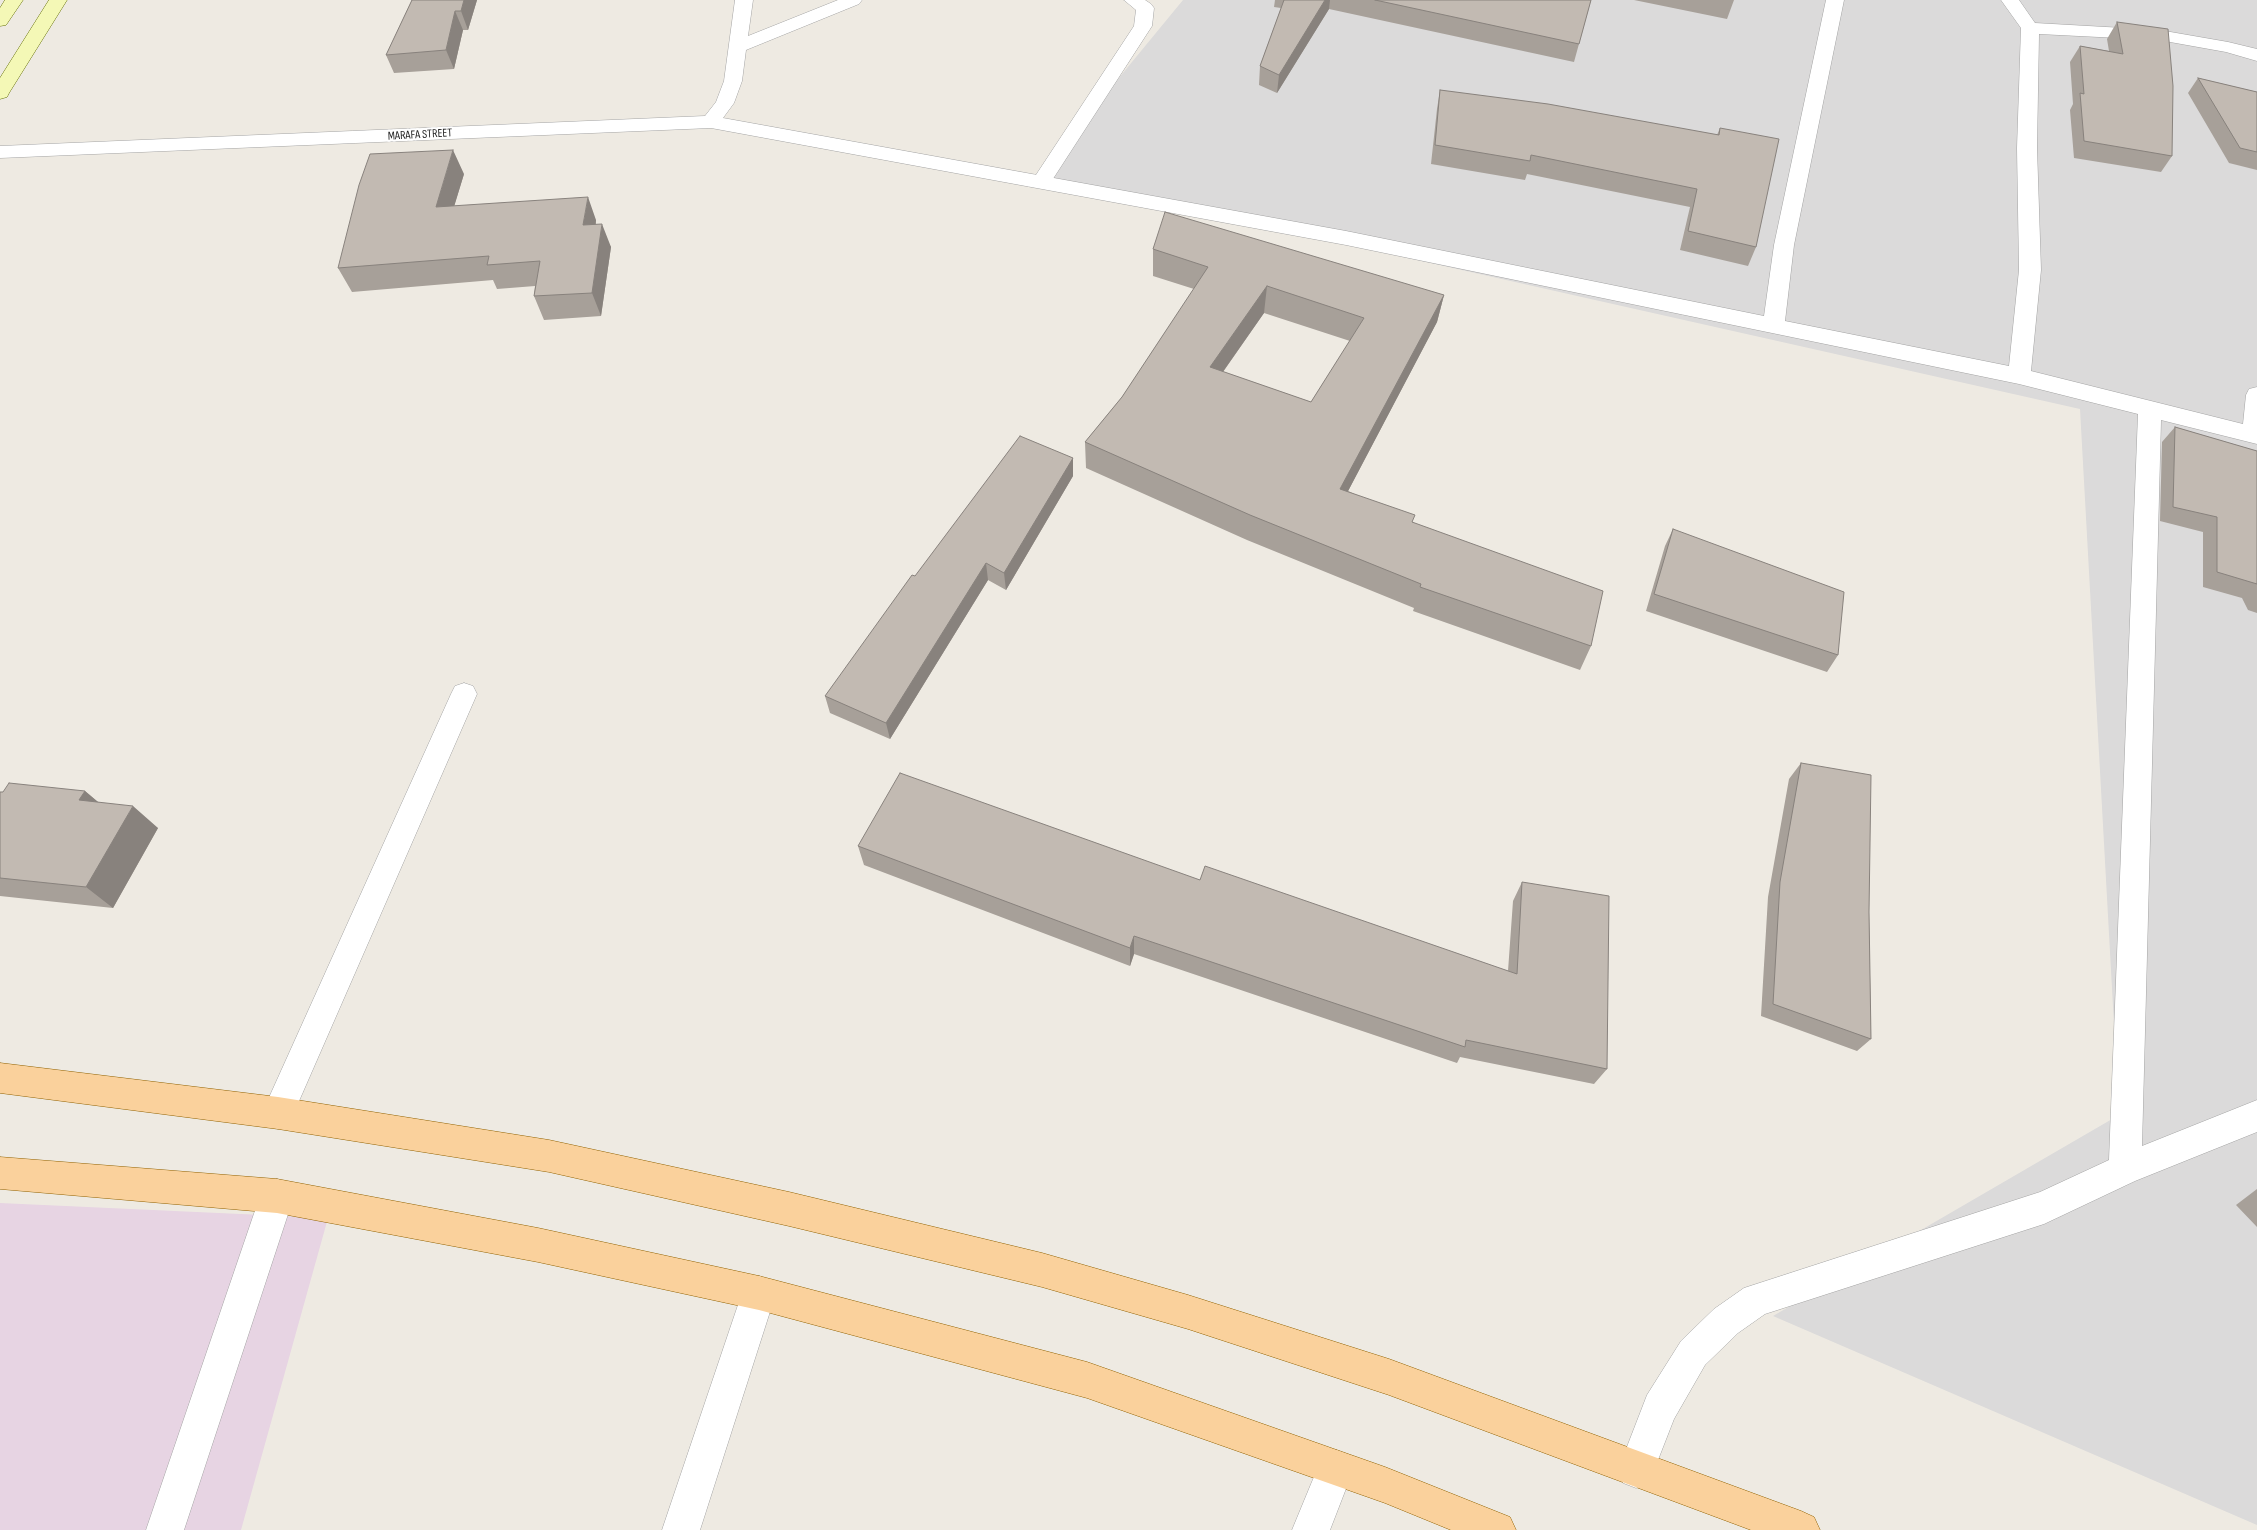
<!DOCTYPE html>
<style>
body{margin:0}
canvas{display:block;background:#eeeae2}
</style>
<canvas width="2257" height="1530"></canvas>
<script>
const c = document.querySelector('canvas').getContext('2d');
c.lineJoin = 'round';
function fillPath(path, color) { c.fillStyle = color; c.fill(path, 'evenodd'); }
const poly = rows => new Path2D(rows.map(r => 'M' + r).join(''));
function trace(path, color, width, dash) { c.strokeStyle = color; c.lineWidth = width; c.lineCap = dash ? 'butt' : 'round'; c.setLineDash(dash || []); c.stroke(path); }
function label(font, color, halo, rows, align = 'center') {
  c.font = font + ' "Sofia Sans Condensed",sans-serif'; c.lineWidth = 4; c.setLineDash([]); c.textBaseline = 'middle'; c.strokeStyle = halo; c.fillStyle = color; for (const [text, x, y, turn = 0] of rows) {
    c.save(); c.translate(x, y); c.rotate((+turn || 0) * Math.PI / 180); c.textAlign = isNaN(turn) ? turn : align; if (halo) c.strokeText(text, 0, 0); c.fillText(text, 0, 0); c.restore();
  }
}
const residential = poly([
 [1183,0,2257,0,2257,1525,1773,1316,2119,1115,2080,409,1039,175]
]);
const industrial = poly([
 [0,1203,328,1218,241,1530,0,1530]
]);
const lane = poly([
 [1124,0,1145,0,1151,4,1154,8,1152,26,1049,185,1042,187,1035,185,1032,181,1134,26,1136,10,1124,0],
 [464,683,473,686,477,694,289,1124,278,1129,267,1124,262,1113,267,1102,451,694,455,686,464,683],
 [759,1276,771,1281,776,1293,700,1530,662,1530,742,1293,747,1281,759,1276],
 [1336,1450,1349,1455,1354,1468,1330,1530,1292,1530,1323,1455,1336,1450]
]);
const street = poly([
 [735,0,753,0,748,36,838,0,862,0,859,4,746,50,742,81,734,103,723,118,1346,231,1764,316,1774,245,1826,0,1844,0,1794,245,1785,321,2009,366,2019,270,2017,148,2021,28,2001,0,2019,0,2035,23,2159,30,2228,42,2257,49,2257,61,2226,52,2159,40,2039,34,2037,148,2041,270,2031,371,2243,424,2246,395,2249,389,2257,387,2257,444,2161,420,2142,1146,2257,1100,2257,1132,2135,1181,2044,1224,1765,1314,1738,1333,1705,1365,1674,1419,1649,1483,1636,1488,1623,1483,1618,1470,1642,1408,1647,1395,1681,1341,1714,1309,1744,1288,2040,1192,2109,1160,2138,414,2019,384,1346,245,711,128,0,158,0,146,705,116,716,102,724,81,735,0],
 [277,1179,289,1184,294,1196,184,1530,146,1530,260,1196,265,1184,277,1179]
]);
const secondary = poly([
 [5,0,23,0,6,25,0,26,0,8,5,0],
 [49,0,67,0,9,93,7,97,0,99,0,78,49,0]
]);
const primary = poly([
 [0,1063,278,1097,549,1140,789,1192,1042,1253,1188,1295,1389,1359,1801,1511,1814,1517,1820,1530,1751,1530,1389,1395,1188,1329,1042,1287,789,1226,549,1172,278,1129,0,1093,0,1063],
 [0,1157,277,1179,538,1228,759,1276,1087,1362,1385,1467,1510,1517,1516,1530,1451,1530,1385,1503,1087,1398,759,1310,538,1262,277,1213,0,1189,0,1157]
]);
const wall = poly([
 [412,0,477,0,468,30,463,30,454,69,394,73,386,55],
 [1275,0,1591,0,1574,62,1329,9,1277,93,1259,85,1260,66,1281,8,1274,7],
 [1634,0,1734,0,1727,19],
 [2117,22,2172,156,2161,172,2074,158,2070,110,2073,104,2070,62,2080,46,2109,51,2107,39],
 [2198,78,2257,92,2257,170,2229,163,2188,93],
 [1440,90,1717,135,1720,128,1756,247,1748,266,1680,250,1690,207,1527,174,1525,180,1431,164,1437,109],
 [464,174,454,206,596,220,596,224,611,247,601,316,544,320,534,296,535,286,497,289,493,280,352,292,338,268],
 [1153,249,1444,295,1437,322,1348,491,1413,522,1591,646,1580,670,1413,611,1414,608,1247,540,1086,468,1085,442,1122,397,1194,289,1153,276],
 [1264,313,1350,341,1311,402,1223,372],
 [2175,427,2257,451,2257,613,2248,610,2242,598,2203,587,2203,532,2160,521,2162,442],
 [1073,458,1073,476,1006,590,988,580,890,739,830,713,825,696,915,576],
 [1673,529,1838,655,1827,672,1646,611,1665,546],
 [1801,763,1869,912,1871,1039,1857,1051,1761,1016,1768,897,1789,779],
 [85,791,98,802,158,828,113,908,0,896,0,792],
 [858,846,1200,880,1508,971,1513,901,1522,882,1607,1069,1594,1084,1460,1057,1457,1063,1134,954,1130,966,864,865],
 [2257,1189,2257,1227,2236,1205]
]);
const shadedWall = poly([
 [464,0,477,0,468,30,461,11],
 [1325,0,1330,0,1329,9,1277,93,1279,75],
 [455,11,463,30,454,69,446,50],
 [453,150,464,174,447,230,436,207],
 [588,197,596,220,592,248,583,225],
 [602,224,611,247,601,316,592,293],
 [1267,286,1264,313,1208,393,1210,367],
 [1444,295,1437,322,1336,514,1340,489],
 [1073,458,1073,476,1006,590,1004,573],
 [986,563,988,580,890,739,886,723],
 [85,791,111,813,79,800],
 [133,806,158,828,113,908,86,887],
 [1134,936,1134,954,1130,966,1130,948]
]);
const building = poly([
 [412,0,464,0,461,11,455,11,446,50,386,55,412,0],
 [1284,0,1325,0,1279,75,1260,66,1284,0],
 [1375,0,1591,0,1579,44,1375,0],
 [2117,22,2168,29,2173,86,2172,156,2084,141,2080,93,2084,94,2080,46,2123,54,2117,22],
 [2198,78,2257,92,2257,152,2240,148,2198,78],
 [1440,90,1548,104,1719,135,1720,128,1779,139,1756,247,1688,231,1697,189,1531,155,1530,161,1435,145,1440,90],
 [453,150,436,207,588,197,583,225,602,224,592,293,534,296,540,261,487,265,489,256,338,268,359,185,370,154,453,150],
 [1165,212,1444,295,1340,489,1415,515,1412,522,1603,591,1591,646,1420,587,1421,584,1250,515,1085,442,1122,397,1208,267,1153,249,1165,212],
 [1267,286,1364,318,1311,402,1210,367,1267,286],
 [2175,427,2257,451,2257,584,2217,572,2217,517,2173,507,2175,427],
 [1020,436,1073,458,1004,573,986,563,886,723,825,696,912,575,915,576,1020,436],
 [1673,529,1844,592,1838,655,1654,594,1673,529],
 [1801,763,1871,775,1869,912,1871,1039,1773,1004,1780,882,1801,763],
 [900,773,1200,880,1205,866,1517,974,1522,882,1609,896,1607,1069,1466,1040,1465,1047,1134,936,1130,948,858,846,900,773],
 [9,783,85,791,79,800,133,806,86,887,0,878,0,792,3,792,9,783]
]);
const farStreetnames = [
 ["MARAFA STREET",420,135,-3]
];
fillPath(residential, '#dbdada');
fillPath(industrial, '#e7d4e3');
trace(lane, '#a4a4a4', 1);
trace(street, '#a4a4a4', 1);
trace(secondary, '#657007', 1);
trace(primary, '#926303', 1);
fillPath(lane, '#fff');
fillPath(street, '#fff');
fillPath(secondary, '#f4f8b6');
fillPath(primary, '#fad19c');
fillPath(wall, '#a7a099');
fillPath(shadedWall, '#88827d');
fillPath(building, '#c2bab2');
trace(building, '#88827d', 1);
label('12px', '#1d1d1d', '#fff', farStreetnames);
</script>
